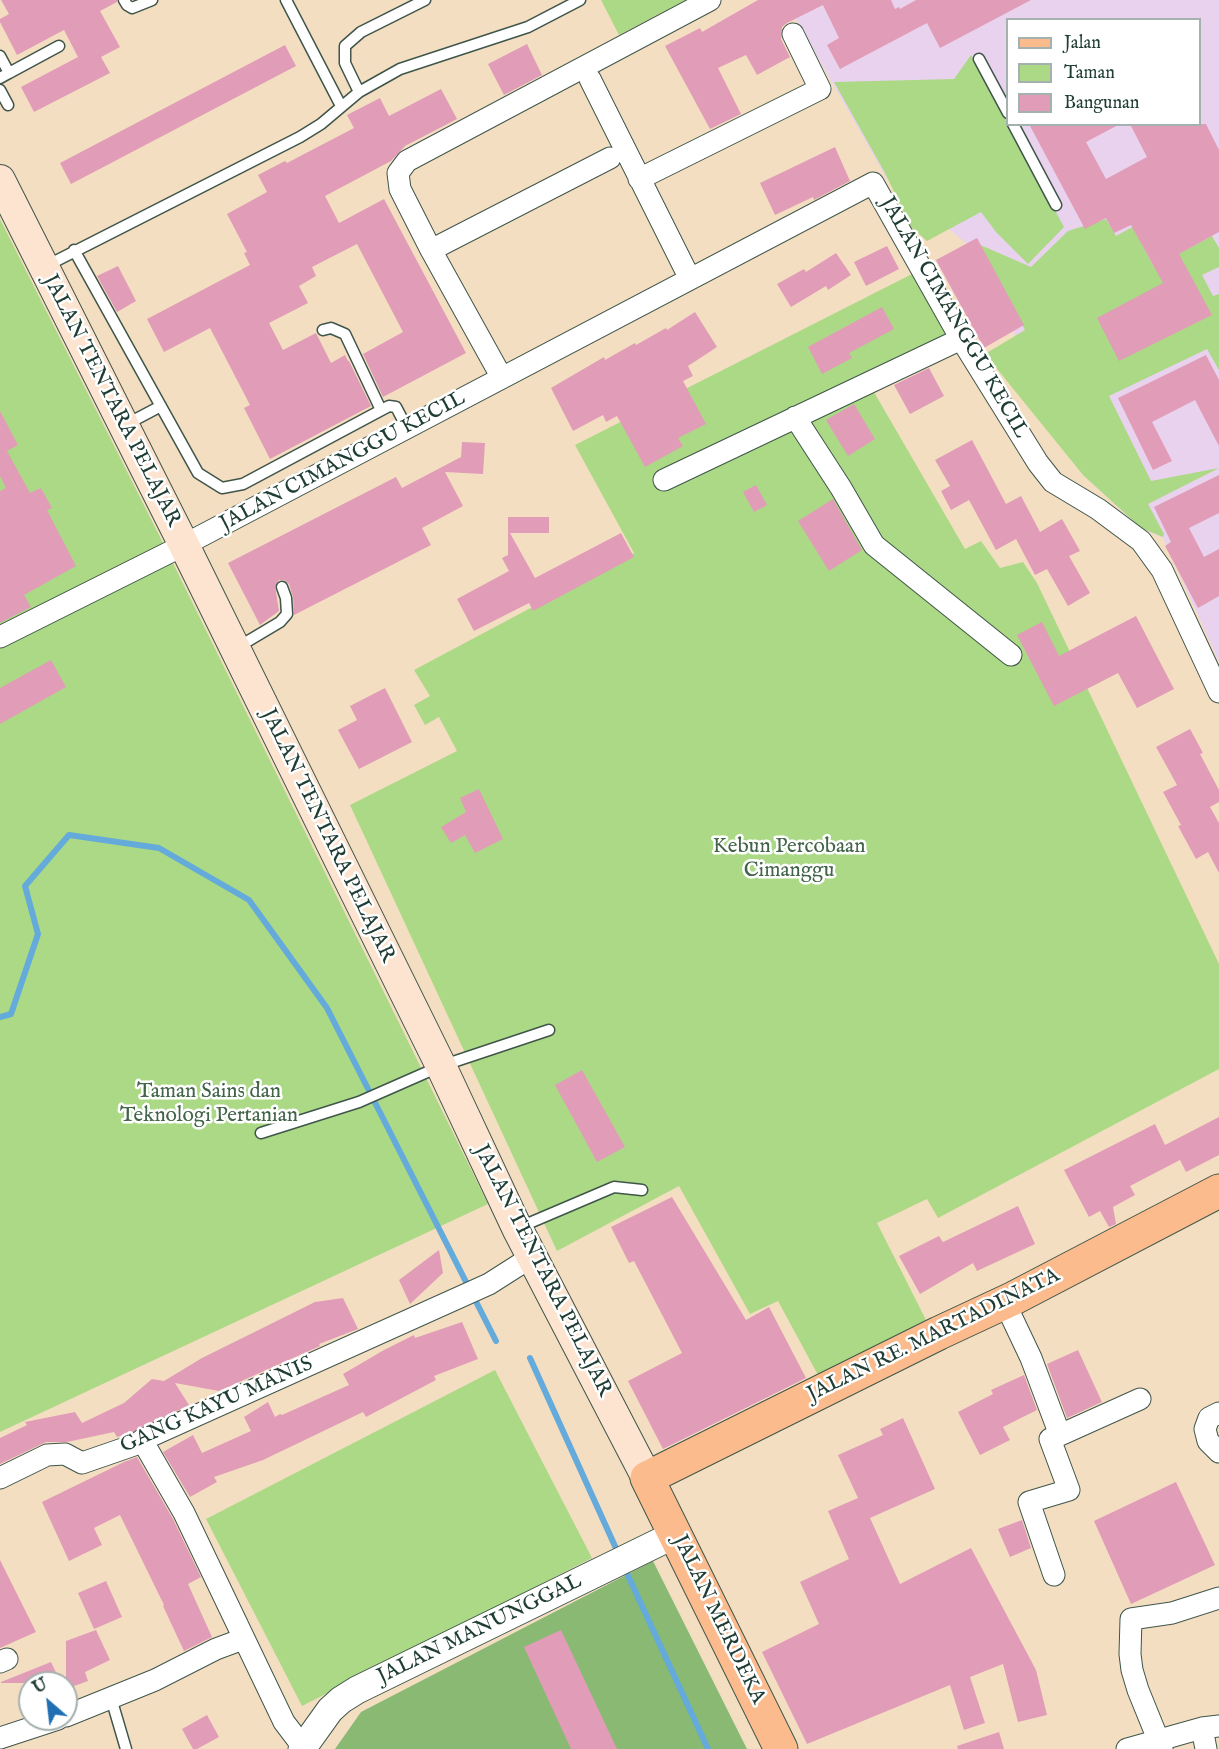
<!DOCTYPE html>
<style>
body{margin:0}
#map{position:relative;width:1219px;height:1749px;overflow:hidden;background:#f4dec2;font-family:"IM FELL English",serif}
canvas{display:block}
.legend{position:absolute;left:1006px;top:18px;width:195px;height:108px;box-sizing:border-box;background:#fff;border:2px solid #a5b1ae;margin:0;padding:8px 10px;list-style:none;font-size:18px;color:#1f3d34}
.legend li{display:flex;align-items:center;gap:12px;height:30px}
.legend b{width:30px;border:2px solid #a5b1ae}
.north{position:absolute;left:18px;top:1671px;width:60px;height:60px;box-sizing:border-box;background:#fff;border:2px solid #a5b1ae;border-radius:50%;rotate:332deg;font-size:16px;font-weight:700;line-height:24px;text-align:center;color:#1f3d34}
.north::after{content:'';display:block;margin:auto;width:21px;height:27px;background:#1f6fb2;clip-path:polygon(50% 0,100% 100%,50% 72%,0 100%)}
</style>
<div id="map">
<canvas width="1219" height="1749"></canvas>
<ul class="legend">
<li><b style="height:8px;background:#fbbb8c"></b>Jalan</li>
<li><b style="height:16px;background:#acd986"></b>Taman</li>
<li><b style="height:16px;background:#e19cb7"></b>Bangunan</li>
</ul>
<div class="north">U</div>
</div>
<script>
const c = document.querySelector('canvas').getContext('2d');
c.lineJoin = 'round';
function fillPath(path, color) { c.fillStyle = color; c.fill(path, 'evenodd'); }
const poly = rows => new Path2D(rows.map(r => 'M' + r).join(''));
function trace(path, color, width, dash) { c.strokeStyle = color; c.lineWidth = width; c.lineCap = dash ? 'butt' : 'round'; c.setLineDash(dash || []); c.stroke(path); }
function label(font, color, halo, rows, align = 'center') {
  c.font = font + ' "IM FELL English",serif'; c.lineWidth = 5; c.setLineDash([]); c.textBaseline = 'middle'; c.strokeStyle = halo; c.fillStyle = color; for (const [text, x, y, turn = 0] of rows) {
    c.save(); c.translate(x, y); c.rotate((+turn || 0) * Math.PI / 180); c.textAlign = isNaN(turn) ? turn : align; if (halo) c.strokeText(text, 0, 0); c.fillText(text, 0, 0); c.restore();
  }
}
const built = poly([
 [785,0,1219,0,1219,662,1163,538,1141,528,1083,475,972,248,887,179],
 [1008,20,1200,20,1200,124,1008,124]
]);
const green = poly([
 [601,0,686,0,619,35],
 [971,55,1064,227,1028,264,996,232,981,212,927,241,911,227,885,173,834,82,954,79],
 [1193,194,1201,208,1141,243,1154,267,1212,236,1219,248,1219,267,1202,275,1213,296,1219,294,1219,370,1207,349,1109,396,1151,481,1219,468,1148,504,1164,534,1163,537,1141,528,1083,475,985,354,1025,330,978,244,1031,267,1068,231,1106,219,1116,236],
 [0,219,166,549,488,1204,0,1432],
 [914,273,952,345,871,387,965,549,981,541,1000,568,1023,562,1037,583,1219,964,1219,1069,938,1218,927,1199,877,1223,926,1320,818,1375,778,1301,750,1314,679,1186,557,1251,350,805,457,751,439,717,425,725,414,705,430,696,414,670,634,553,575,445],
 [495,1370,592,1558,302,1706,206,1519]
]);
const forest = poly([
 [653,1561,747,1749,335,1749,361,1712]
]);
const stream = poly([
 [0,1017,11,1014,38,934,25,886,69,835,159,848,249,900,327,1008,496,1341],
 [530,1358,619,1555],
 [624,1567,708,1749]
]);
const building = poly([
 [1,0,117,0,117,2,100,11,120,47,101,57,110,73,34,112,21,87,78,57,64,30,17,55,0,22,0,19,9,14],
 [758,0,891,0,895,9,899,7,900,9,916,0,1031,0,940,48,927,23,840,69,827,45,839,38,823,5,787,23,782,27,781,39,790,57,757,75,746,55,718,68,741,114,710,129,665,46,700,28,702,32],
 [527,44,542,75,504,95,488,64],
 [285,45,296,66,71,184,60,163],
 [441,89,457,119,405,146,391,161,325,196,339,223,384,199,466,353,383,397,363,354,403,332,357,244,312,267,316,276,299,286,308,303,269,323,283,350,316,333,331,363,345,355,348,361,349,361,371,406,270,459,244,408,250,405,210,328,164,352,147,319,250,265,244,253,247,252,227,214,267,192,258,175,285,161,287,163,354,128,347,115,380,98,389,116],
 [1029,124,1120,124,1086,142,1106,179,1147,157,1130,124,1206,124,1219,150,1219,232,1179,254,1212,315,1119,361,1097,318,1163,283,1131,225,1114,233,1106,218,1085,229],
 [835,147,850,181,814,200,813,197,775,215,760,183],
 [977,238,1024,325,984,348,936,260],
 [887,246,899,269,866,286,854,262],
 [836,253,851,275,828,290,826,286,791,307,777,284,804,269,806,272],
 [118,266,136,301,117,312,97,276],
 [882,307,894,329,849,353,852,358,822,374,808,347],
 [695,312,717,347,688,366,693,376,683,381,706,424,678,438,683,446,645,467,617,416,606,422,603,415,573,431,551,388,604,357,605,360,635,343,636,345,666,328,667,330],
 [1206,355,1219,380,1219,446,1195,400,1152,422,1172,461,1153,470,1118,398],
 [929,368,944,396,910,414,894,385],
 [854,404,875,439,848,456,826,420],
 [0,411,18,445,7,451,30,493,41,488,52,508,47,510,76,566,24,595,31,607,0,623,0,491,6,488,0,476],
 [972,440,1006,504,1021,496,1040,532,1062,519,1080,551,1069,556,1090,593,1068,606,1047,569,1035,575,1016,539,996,550,969,500,951,510,941,491,950,486,935,460],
 [462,442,485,443,483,474,445,472,463,506,422,528,431,545,294,615,293,597,289,584,284,580,279,580,275,586,279,611,260,625,228,563,396,477,402,488,461,457],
 [1219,475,1219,513,1189,528,1204,557,1219,549,1219,596,1198,608,1165,546,1171,542,1154,507],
 [756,485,767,505,754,512,743,492],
 [833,499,862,550,829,571,798,521],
 [508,517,549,517,549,533,510,533,535,578,621,533,634,557,533,611,529,603,474,631,457,599,509,571,502,558,508,555],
 [1136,616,1174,689,1137,708,1118,673,1054,706,1017,635,1042,622,1059,656],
 [51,660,66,687,0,724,0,688],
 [385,688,412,742,359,769,338,730,357,720,350,706],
 [1190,729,1203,753,1200,754,1219,790,1219,802,1210,807,1219,823,1219,873,1208,852,1196,859,1178,826,1181,825,1163,792,1177,785,1156,747],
 [479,789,503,839,475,853,465,835,451,843,441,827,466,812,460,798],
 [582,1070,625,1147,597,1162,555,1085],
 [1219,1117,1219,1155,1186,1172,1180,1160,1130,1186,1135,1195,1113,1207,1116,1224,1109,1227,1100,1211,1089,1217,1064,1170,1155,1124,1165,1145],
 [672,1197,746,1320,769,1307,806,1378,663,1449,628,1381,682,1353,634,1261,629,1263,611,1227],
 [1018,1206,1035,1244,977,1271,973,1263,920,1294,899,1256,939,1236,943,1242],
 [439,1250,443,1273,410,1304,399,1280],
 [343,1298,358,1329,319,1344,320,1346,219,1391,175,1383,189,1405,131,1433,117,1437,114,1432,67,1442,46,1442,0,1464,0,1438,27,1425,25,1422,75,1412,82,1423,124,1403,152,1379,164,1381,202,1358,315,1302],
 [462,1322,478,1359,434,1376,436,1380,366,1417,363,1412,263,1460,214,1477,217,1482,190,1497,163,1452,193,1435,202,1453,251,1431,244,1417,268,1402,275,1417,280,1414,282,1415,349,1385,343,1374,384,1350,414,1335,415,1338],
 [1078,1350,1102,1402,1067,1418,1047,1364],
 [1024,1375,1037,1410,1003,1427,1010,1440,980,1455,958,1412,993,1394,991,1390],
 [903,1418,935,1489,870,1518,900,1584,971,1548,1036,1670,1047,1715,1018,1722,1003,1664,970,1677,985,1723,964,1730,950,1685,807,1744,762,1652,819,1624,800,1582,849,1559,828,1511,858,1498,838,1455,883,1435,880,1429],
 [137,1457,173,1519,201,1577,188,1584,212,1637,184,1651,163,1606,164,1605,120,1515,94,1528,102,1545,69,1561,42,1502,124,1462],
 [1176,1482,1215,1565,1131,1604,1094,1521],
 [1022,1520,1031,1548,1010,1557,998,1529],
 [0,1560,36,1632,0,1648],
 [106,1581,122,1617,94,1629,78,1593],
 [96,1630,110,1660,85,1672,88,1681,66,1689,66,1641],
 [561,1630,617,1749,571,1749,524,1647],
 [51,1662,61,1683,1,1683,1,1682],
 [207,1715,219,1737,197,1749,193,1749,182,1729],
 [999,1732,1004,1749,958,1749,957,1746]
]);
const service = poly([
 [124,0,127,5,132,8,152,0],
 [286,0,341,106],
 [0,56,9,73,0,78],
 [979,59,1008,113],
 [9,73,59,46],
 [0,90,8,105],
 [359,92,345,63,345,46,361,32,425,0],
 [1013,124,1056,205],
 [74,250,198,473,222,488,243,484,389,406,396,407,407,428],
 [46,266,300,137,321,124,359,92,400,69,528,27,580,0],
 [323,330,331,328,345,334,381,410],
 [125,425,161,406],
 [238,647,280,622,287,614,286,598,282,587],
 [261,1133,359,1102,441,1066,549,1030],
 [520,1227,614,1187,642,1190],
 [111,1698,126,1749]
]);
const minor = poly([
 [590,79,690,279],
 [639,179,820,89,793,34],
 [431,250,610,158],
 [502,378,431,250,400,189,398,173,407,161,710,0],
 [795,417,841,488,874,545,1011,655],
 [664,480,961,339],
 [0,637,184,545,873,183,961,339,1038,463,1053,482,1098,509,1141,541,1162,570,1219,692],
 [1012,1318,1031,1358,1060,1435,1050,1439,1069,1490,1029,1502,1054,1575],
 [1219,1413,1209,1418,1205,1429,1208,1441,1219,1452],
 [1060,1435,1140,1399],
 [142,1440,184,1513,284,1722,303,1747],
 [0,1478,47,1455,65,1454,82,1463,137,1444,142,1440,489,1284,533,1256],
 [0,1662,7,1659],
 [66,1716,155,1680,216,1649,243,1639],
 [1202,1728,1206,1749],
 [0,1738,58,1719],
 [1127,1749,1202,1728,1219,1726],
 [1162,1749,1138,1690,1132,1670,1130,1654,1131,1619,1172,1613,1219,1598]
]);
const tertiary = poly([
 [302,1749,330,1710,341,1700,357,1690,676,1534]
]);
const secondary = poly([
 [0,180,184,545,441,1066,517,1228,647,1478]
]);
const primary = poly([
 [781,1749,647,1478,939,1333,1014,1298,1219,1191]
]);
const streetNames = [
 ["JALAN CIMANGGU KECIL",953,318,60],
 ["JALAN TENTARA PELAJAR",111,401,63],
 ["JALAN CIMANGGU KECIL",343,462,-28],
 ["JALAN TENTARA PELAJAR",327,836,64],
 ["JALAN TENTARA PELAJAR",542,1271,63],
 ["JALAN RE. MARTADINATA",934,1336,-26],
 ["GANG KAYU MANIS",217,1406,-24],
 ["JALAN MERDEKA",718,1620,64],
 ["JALAN MANUNGGAL",480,1630,-26]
];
const parkNames = [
 ["Kebun Percobaan",789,848],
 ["Cimanggu",789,872],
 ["Taman Sains dan",209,1093],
 ["Teknologi Pertanian",209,1117]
];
fillPath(built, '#e9d2ed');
fillPath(green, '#acd986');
fillPath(forest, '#89b973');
trace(stream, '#64aada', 6);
fillPath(building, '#e19cb7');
trace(service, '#3f5549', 13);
trace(minor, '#3f5549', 23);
trace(tertiary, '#3f5549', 29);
trace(secondary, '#3f5549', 32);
trace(primary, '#3f5549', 35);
trace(service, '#fff', 10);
trace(minor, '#fff', 21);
trace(tertiary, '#fff', 27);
trace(secondary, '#fde4d1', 30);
trace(primary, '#fbbb8c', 33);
label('21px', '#1f3d34', '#fff', streetNames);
label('21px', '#426448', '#fff', parkNames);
</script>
